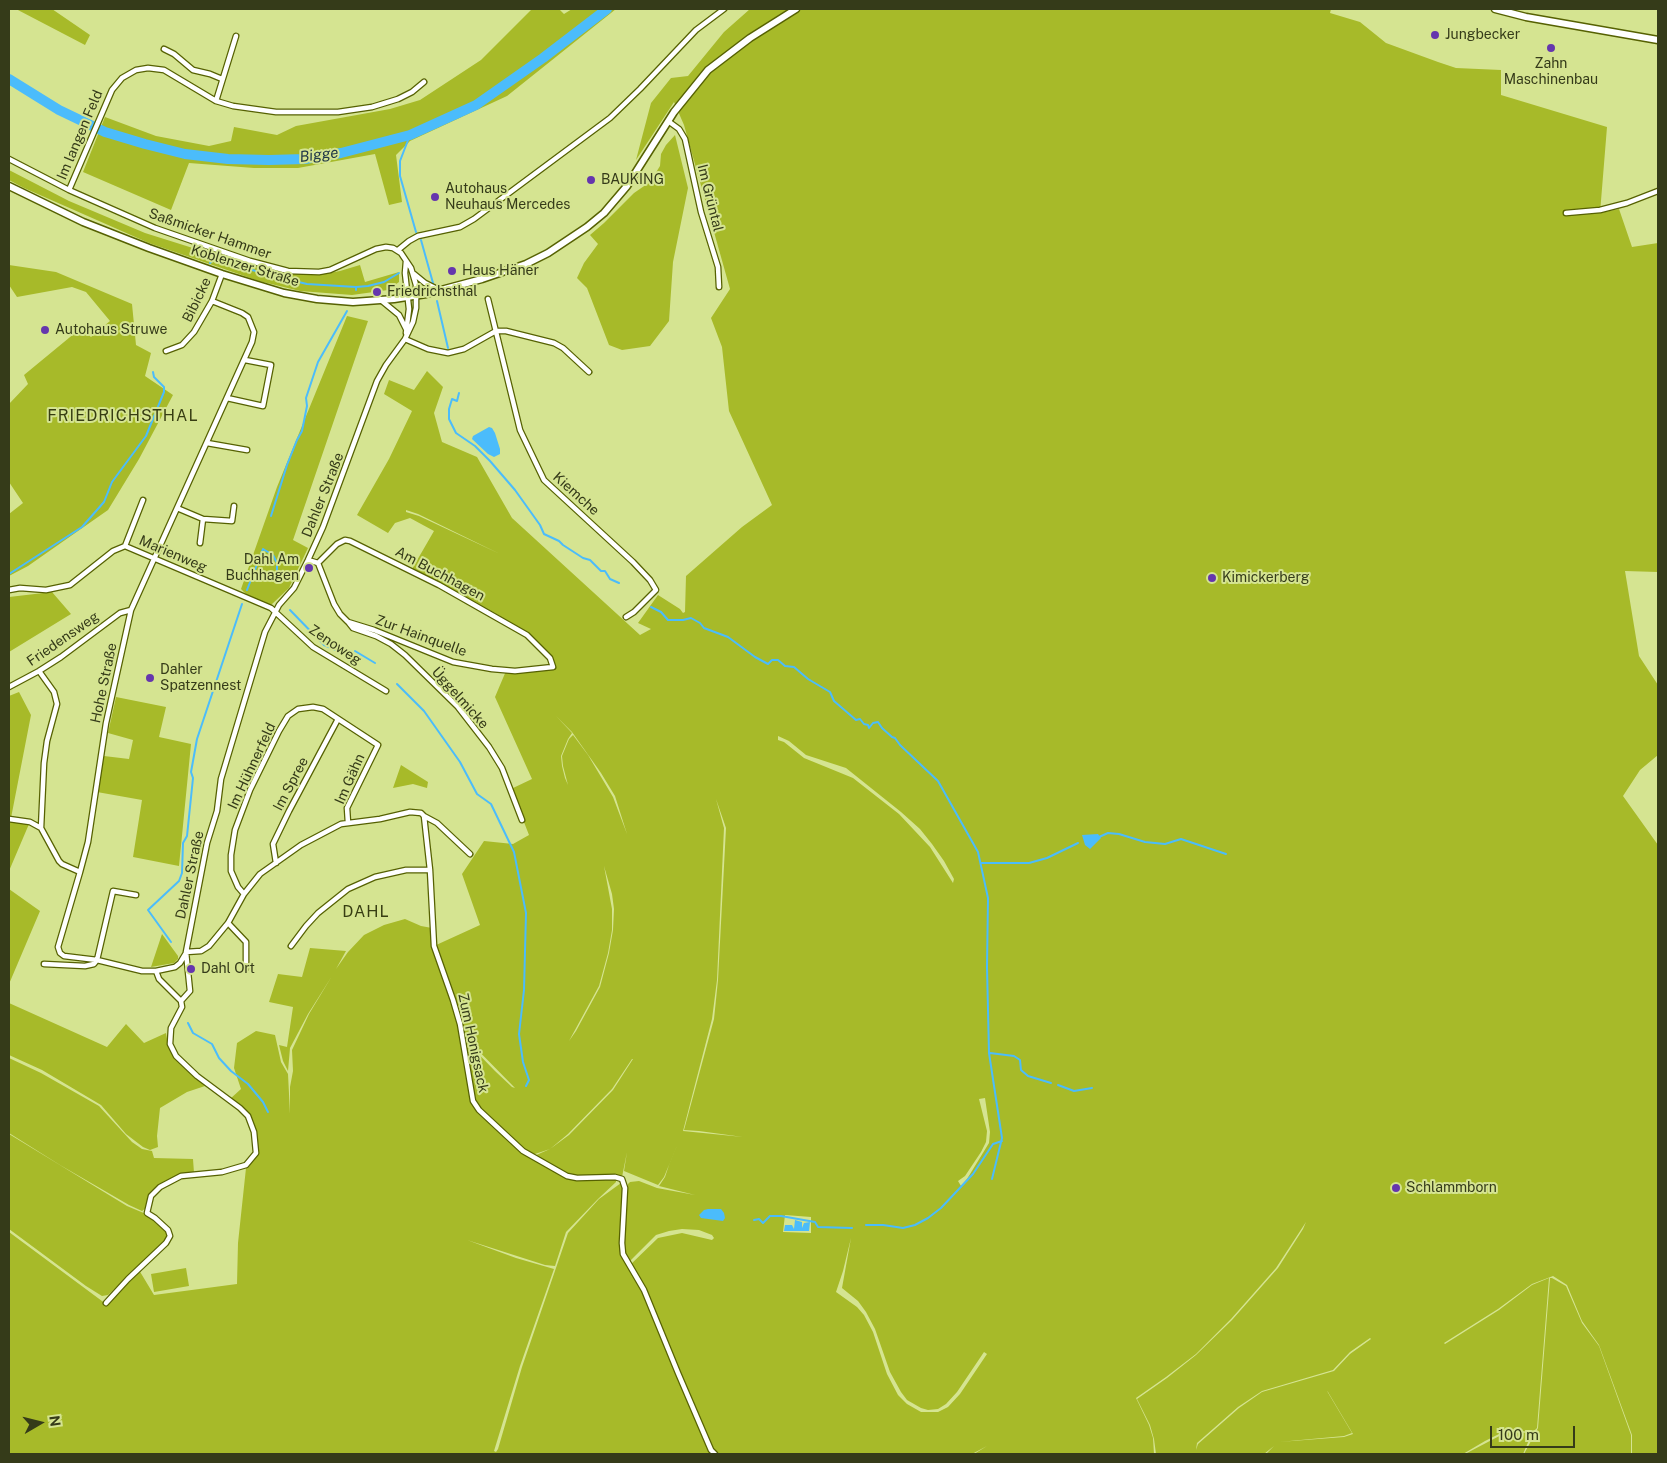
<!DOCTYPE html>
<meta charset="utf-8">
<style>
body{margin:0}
#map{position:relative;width:1667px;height:1463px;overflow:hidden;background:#d5e491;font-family:"Public Sans",sans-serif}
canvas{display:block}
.frame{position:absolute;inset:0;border:10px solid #353b19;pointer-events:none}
.north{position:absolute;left:15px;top:1398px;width:50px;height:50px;-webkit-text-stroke:4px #d5e491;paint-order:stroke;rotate:82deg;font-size:14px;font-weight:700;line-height:20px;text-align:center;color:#353b19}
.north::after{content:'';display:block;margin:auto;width:18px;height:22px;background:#353b19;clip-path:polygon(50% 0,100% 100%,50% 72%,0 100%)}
.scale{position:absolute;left:1490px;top:1426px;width:85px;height:22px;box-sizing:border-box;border:2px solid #353b19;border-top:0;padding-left:6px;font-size:15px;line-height:18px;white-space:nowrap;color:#353b19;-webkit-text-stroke:4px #d5e491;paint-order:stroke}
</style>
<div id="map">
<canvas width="1667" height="1463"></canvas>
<div class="frame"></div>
<div class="north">N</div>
<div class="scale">100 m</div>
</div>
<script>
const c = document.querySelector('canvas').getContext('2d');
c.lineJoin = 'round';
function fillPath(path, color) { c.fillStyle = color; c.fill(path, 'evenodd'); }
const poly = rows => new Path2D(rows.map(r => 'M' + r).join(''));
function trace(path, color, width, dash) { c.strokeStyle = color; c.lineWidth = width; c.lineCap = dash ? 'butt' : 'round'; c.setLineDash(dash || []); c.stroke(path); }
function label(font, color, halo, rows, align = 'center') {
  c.font = font + ' "Public Sans",sans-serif'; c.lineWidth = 4; c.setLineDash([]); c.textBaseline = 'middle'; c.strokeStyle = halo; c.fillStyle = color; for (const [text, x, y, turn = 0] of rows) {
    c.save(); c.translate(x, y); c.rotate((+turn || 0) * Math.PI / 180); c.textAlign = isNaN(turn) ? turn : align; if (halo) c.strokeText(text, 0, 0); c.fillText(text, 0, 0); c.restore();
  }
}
const green = poly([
 [16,9,52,9,90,35,85,45],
 [532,9,559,9,564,14,572,9,616,9,507,96,410,141,396,155,402,202,389,205,375,154,298,168,254,168,189,163,171,210,83,172,105,117,156,136,209,146,231,141,234,127,277,135,296,126,390,109,420,100,481,60],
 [750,9,1331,9,1330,13,1360,22,1386,43,1438,62,1456,68,1501,70,1501,95,1607,127,1600,213,1619,209,1632,247,1658,243,1658,572,1625,571,1639,656,1658,685,1658,755,1640,770,1623,796,1658,845,1658,1454,1632,1454,1632,1435,1599,1345,1582,1321,1567,1285,1553,1276,1532,1284,1498,1309,1444,1343,1445,1344,1499,1310,1532,1285,1549,1278,1537,1428,1533,1432,1507,1430,1485,1441,1463,1454,1266,1454,1274,1446,1264,1454,1156,1454,1154,1439,1150,1425,1137,1399,1167,1378,1196,1355,1232,1320,1278,1268,1303,1229,1306,1222,1276,1268,1231,1319,1196,1354,1166,1377,1136,1398,1149,1425,1153,1438,1154,1454,974,1454,987,1446,972,1454,9,1454,9,1232,106,1304,139,1270,154,1295,237,1284,238,1243,246,1168,257,1153,255,1133,252,1122,248,1113,241,1106,230,1099,241,1089,234,1068,237,1043,256,1031,275,1035,281,1062,288,1074,290,1114,290,1087,293,1071,292,1050,309,1014,332,976,308,1014,290,1048,288,1071,283,1061,279,1045,287,1047,293,1007,269,1002,278,974,302,977,310,948,346,951,336,969,348,952,364,935,384,925,405,919,421,926,432,928,433,947,453,1001,459,1025,472,1101,479,1112,523,1152,567,1177,577,1179,616,1179,616,1182,598,1199,566,1232,555,1266,545,1265,467,1240,516,1258,554,1269,520,1366,494,1451,496,1452,498,1449,522,1367,568,1233,599,1199,621,1183,624,1188,621,1244,622,1255,629,1266,658,1238,682,1233,712,1240,714,1238,712,1235,699,1230,682,1229,669,1231,656,1235,630,1261,625,1252,624,1243,628,1184,630,1182,639,1181,657,1188,695,1195,659,1186,665,1177,669,1165,683,1131,743,1137,699,1131,684,1130,714,1019,718,980,726,828,716,799,724,828,717,980,712,1019,683,1131,664,1177,658,1185,624,1171,627,1152,622,1177,617,1175,577,1178,567,1175,534,1156,550,1149,569,1135,613,1090,633,1059,632,1059,612,1089,568,1134,550,1149,532,1155,499,1127,477,1105,463,1038,495,1071,512,1087,515,1088,463,1035,454,1000,434,946,480,925,462,874,484,841,513,844,529,835,511,789,532,779,495,697,506,671,515,672,554,667,550,658,527,634,495,613,412,569,434,531,410,518,395,523,388,533,357,515,389,459,412,411,384,394,389,380,414,390,427,371,443,387,434,413,442,442,477,457,512,518,640,635,651,629,638,623,658,595,680,609,683,613,685,612,686,576,742,527,772,505,729,411,722,347,711,318,730,289,684,125,674,102,636,160,651,103,671,78,688,76,724,32],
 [406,510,418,514,500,554,419,516,406,512],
 [556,716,572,732,601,773,615,796,627,834,613,797,588,755,573,735,569,739,562,756,563,766,568,785,565,778,562,766,561,756,568,739,572,733],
 [778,736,789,741,806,755,846,768,901,812,920,829,932,844,944,861,954,879,953,883,930,847,899,814,853,778,804,758,784,742,778,740],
 [604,866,612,894,614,909,613,930,609,953,600,987,576,1031,569,1041,599,986,608,953,612,930,612,909],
 [985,1098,990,1132,989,1143,967,1179,961,1186,958,1181,965,1176,981,1152,986,1142,987,1131,979,1099],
 [785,1215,811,1217,811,1233,783,1232],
 [851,1238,842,1288,858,1301,866,1312,875,1329,890,1372,901,1392,907,1400,921,1408,928,1410,938,1409,946,1404,957,1392,984,1352,987,1354,960,1394,948,1407,938,1412,921,1412,907,1404,898,1395,887,1374,873,1332,864,1315,857,1307,836,1292,843,1271],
 [1370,1338,1371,1339,1350,1354,1334,1371,1262,1392,1239,1408,1198,1444,1196,1450,1197,1443,1238,1407,1262,1391,1333,1370,1350,1352],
 [1327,1391,1328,1392,1353,1434,1344,1437,1279,1442,1344,1436,1352,1433],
 [675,135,688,188,673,262,669,321,650,346,622,350,609,345,587,288,577,278,584,263,598,244,590,235,604,223,634,193,650,182,660,166,661,154,666,145],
 [9,170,69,201,145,233,250,266,288,273,318,275,340,271,360,265,365,282,399,272,399,282,388,290,352,295,300,291,259,281,149,243,24,188,9,180],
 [9,265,56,272,132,304,136,345,151,353,145,376,173,395,139,459,108,510,28,566,9,576,9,514,23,503,9,482,9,404,28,384,24,375,81,328,91,337,110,321,86,292,72,287,17,297,9,285],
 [347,316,368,321,293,540,308,548,289,588,271,605,247,595,241,589,277,487],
 [52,592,71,614,9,652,9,597],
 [19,692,31,715,11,818,9,817,9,696],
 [116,697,166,707,159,737,191,744,179,866,133,857,142,800,97,792,104,756,129,759,133,740,108,733],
 [401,765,428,782,427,788,413,784,393,788],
 [9,821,29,824,9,871],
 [9,889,40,911,9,984],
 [162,934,178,956,178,959,174,963,151,967],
 [9,1003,107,1047,126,1024,144,1043,166,1033,168,1045,175,1057,208,1085,187,1092,160,1108,157,1136,158,1147,150,1150,143,1147,126,1134,101,1105,42,1070,9,1055],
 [9,1058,41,1073,99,1106,132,1142,142,1149,152,1151,154,1158,193,1159,194,1173,180,1175,149,1196,146,1208,142,1211,129,1205,60,1165,9,1133],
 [9,1134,127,1206,146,1214,167,1230,168,1236,165,1243,108,1295,102,1296,86,1286,9,1229],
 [186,1268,189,1286,154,1292,151,1274],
 [1550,1278,1552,1278,1566,1286,1582,1323,1599,1346,1631,1435,1631,1454,1524,1454,1538,1428],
 [1507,1432,1532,1433,1523,1454,1465,1454]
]);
const water = poly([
 [489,427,492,428,495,433,500,449,500,454,494,457,488,454,472,439,473,436],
 [1098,834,1101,838,1090,849,1085,845,1082,835],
 [708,1209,721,1209,724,1213,725,1218,723,1221,701,1218,699,1215,704,1210],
 [795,1220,802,1222,802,1228,804,1223,810,1222,809,1231,784,1231,785,1225,792,1225,794,1229]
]);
const stream = poly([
 [410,135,400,161,400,176,416,232],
 [421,240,433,283],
 [210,263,213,260,222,261,269,275,307,284,356,287],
 [356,290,356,287,368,286,384,282,399,273],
 [437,301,448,348],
 [459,393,457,401,452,399,449,409,449,419,456,433,475,446,490,461,515,490,540,525,544,534,559,541,563,545,583,558,590,560,601,571,605,571,610,579,619,583],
 [271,516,287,465,297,440,302,431,307,406,306,398,318,362,347,311],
 [9,574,82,527,104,502,112,482,146,436,164,392,164,387,154,377,153,372],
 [247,590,263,549,273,555,277,563,277,571,284,579],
 [651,607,661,612,668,620,683,620,691,618,700,623,704,628,728,637,755,657,768,664,772,660,778,660,785,666,794,667,808,679,830,692,834,701,856,720,860,719,864,724,868,725,869,728,873,723,878,722,882,728,892,737,895,738,900,745,938,781,978,852,988,898,987,967,989,1053,1002,1138,992,1179],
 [290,610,324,645,340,652],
 [355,651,375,663],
 [397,684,424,711,460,762,477,794,491,804,514,852,526,913,524,990,519,1034,523,1062,529,1080,526,1086],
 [1099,837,1108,833,1119,834,1145,842,1165,844,1181,839,1226,854],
 [981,863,1029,863,1047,858,1078,843],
 [171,942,148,910,179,881,182,873,183,843,187,836,193,778,191,772,197,739,242,604],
 [188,1023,193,1033,212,1044,219,1058,231,1071,248,1084,263,1102,268,1112],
 [990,1053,1014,1056,1020,1060,1021,1070,1028,1076,1051,1083],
 [1058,1085,1074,1091,1092,1088],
 [754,1220,759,1219,763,1223,770,1216,781,1216,815,1222,818,1227,852,1228],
 [866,1225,883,1225,903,1228,915,1225,928,1218,941,1208,973,1174,993,1144,1002,1141]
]);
const river = poly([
 [9,79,59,110,105,132,145,144,185,154,228,159,269,160,305,159,341,153,410,135,476,105,543,58,607,9]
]);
const minor = poly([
 [164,49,174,54,193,70,210,74,222,79],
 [216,101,236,36],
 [668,121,679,129,685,139,701,212,718,267,719,287],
 [9,159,69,190,155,228,250,261,288,271,319,272,330,270,376,249,386,247,393,248,401,253,411,268,416,285,416,308,413,322,405,339,386,365,377,381,323,527,308,560,294,588,279,605,265,632,221,779,217,811,207,843,186,952,190,991,181,1001,182,1007,171,1028,170,1044,176,1056,197,1076,240,1108,248,1116,254,1132,256,1153,246,1165,222,1172,181,1176,160,1187,151,1196,147,1213,155,1218,168,1230,170,1236,166,1243,128,1279,106,1303],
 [69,190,112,90,122,78,136,70,148,68,164,70,216,101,233,106,276,112,338,112,372,107,398,99,412,92,424,82],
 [1566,213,1600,210,1627,203,1658,191],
 [398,250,409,241,418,236,460,227,474,219,610,118,640,89,696,30,724,9],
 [406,261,405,273,409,309,406,333],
 [414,274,425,283,439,290],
 [488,299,520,430,544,480,633,562,650,580,656,590,634,612,626,617],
 [382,301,399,315,406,329],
 [496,331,506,331,554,343,563,348,589,372],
 [405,339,428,349,448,353,464,349,496,331],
 [166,351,182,345,194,332,212,301,222,274],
 [227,398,263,406,271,365,245,360],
 [207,443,247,450],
 [177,508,203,519,232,521,234,506],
 [200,543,203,519],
 [125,546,143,500],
 [308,560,318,563,337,544,345,540,350,541,439,585,527,635,550,658,553,667,515,671,492,669,453,662,374,630,348,622,340,614,334,604,318,563],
 [9,590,20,588,46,590,70,585,113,551,125,546,271,608,313,647,386,691],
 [349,623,353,628,376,636,391,644,405,655,458,707,489,747,502,768,522,820],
 [39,671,54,692,57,704,47,741,44,763,41,828],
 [9,687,39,671,61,657,120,613,131,610],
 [424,816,437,823,470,854],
 [9,819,30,822,41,828,59,861,62,864,80,872],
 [276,863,273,844,289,811,338,719],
 [244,894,238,887,231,871,231,855,235,830,250,790,279,731,288,716,298,709,313,707,323,709,378,745,347,808,348,823],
 [228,923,246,942,246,968],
 [291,946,306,926,318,913,348,889,375,877,406,870,430,870],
 [186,952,201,951,209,946,228,923,244,894,260,874,301,845,341,824,380,819,410,812,421,813,424,816,430,870,434,946,453,1000,460,1024,473,1101,479,1110,523,1151,567,1176,577,1178,615,1177,622,1179,625,1188,622,1243,623,1254,644,1290,678,1373,711,1450,715,1454],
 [186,953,180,963,175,967,156,971,142,971,97,960,64,956,60,953,58,947,80,872,88,842,106,723,131,610,252,342,254,332,248,317,242,313,212,301],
 [44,964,85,966,94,964,97,960,113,891,136,895],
 [156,971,159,979,181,1001]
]);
const secondary = poly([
 [1495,9,1526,17,1658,40],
 [9,186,83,222,149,248,222,274,284,293,317,299,353,302,394,299,426,294,482,279,526,264,548,253,587,227,604,213,627,186,674,112,708,70,750,38,796,9]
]);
const markers = [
 [1435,35,5,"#6536ad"],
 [1551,48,5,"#6536ad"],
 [591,180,5,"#6536ad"],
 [435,197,5,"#6536ad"],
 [452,271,5,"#6536ad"],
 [377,292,5,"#6536ad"],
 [45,330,5,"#6536ad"],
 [309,568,5,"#6536ad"],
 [1212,578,5,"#6536ad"],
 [150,678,5,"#6536ad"],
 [191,969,5,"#6536ad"],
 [1396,1188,5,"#6536ad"]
];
const poiNames = [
 ["Jungbecker",1445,35],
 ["Zahn",1551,64,"center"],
 ["Maschinenbau",1551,80,"center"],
 ["BAUKING",601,180],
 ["Autohaus",445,189],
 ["Neuhaus Mercedes",445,205],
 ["Haus Häner",462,271],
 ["Friedrichsthal",387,292],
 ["Autohaus Struwe",55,330],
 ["Dahl Am",299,560,"right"],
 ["Buchhagen",299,576,"right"],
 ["Kimickerberg",1222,578],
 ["Dahler",160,670],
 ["Spatzennest",160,686],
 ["Dahl Ort",201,969],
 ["Schlammborn",1406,1188]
];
const streetNames = [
 ["Im langen Feld",80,135,-67],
 ["Im Grüntal",710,198,76],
 ["Saßmicker Hammer",210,234,19],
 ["Koblenzer Straße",245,266,17],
 ["Bibicke",197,300,-64],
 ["Kiemche",576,494,42],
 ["Dahler Straße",323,495,-68],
 ["Marienweg",173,554,23],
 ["Am Buchhagen",440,574,28],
 ["Zur Hainquelle",421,636,20],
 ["Friedensweg",63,639,-35],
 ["Zenoweg",335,645,34],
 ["Hohe Straße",104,683,-78],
 ["Üggelmicke",460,698,48],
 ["Im Hühnerfeld",252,766,-65],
 ["Im Gähn",350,779,-66],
 ["Im Spree",291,784,-62],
 ["Dahler Straße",190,875,-78],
 ["Zum Honigsack",473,1043,78]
];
const waterNames = [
 ["Bigge",319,155,-7]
];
const quarterNames = [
 ["FRIEDRICHSTHAL",123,416],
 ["DAHL",366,912]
];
fillPath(green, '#a7ba29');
fillPath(water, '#4bbcfb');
trace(stream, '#4bbcfb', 2);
trace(river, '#4bbcfb', 10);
trace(minor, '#566102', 7);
trace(secondary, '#566102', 9);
trace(minor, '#fff', 4.5);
trace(secondary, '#fff', 6);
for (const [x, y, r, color] of markers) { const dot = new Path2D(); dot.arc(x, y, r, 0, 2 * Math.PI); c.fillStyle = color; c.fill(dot); trace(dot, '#d5e491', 2); }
label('14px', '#353b19', '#d5e491', poiNames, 'left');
label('14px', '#353b19', '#d5e491', streetNames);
label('italic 15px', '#223948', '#d5e491', waterNames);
c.letterSpacing = '1px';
label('16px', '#373d12', '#d5e491', quarterNames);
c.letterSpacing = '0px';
</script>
